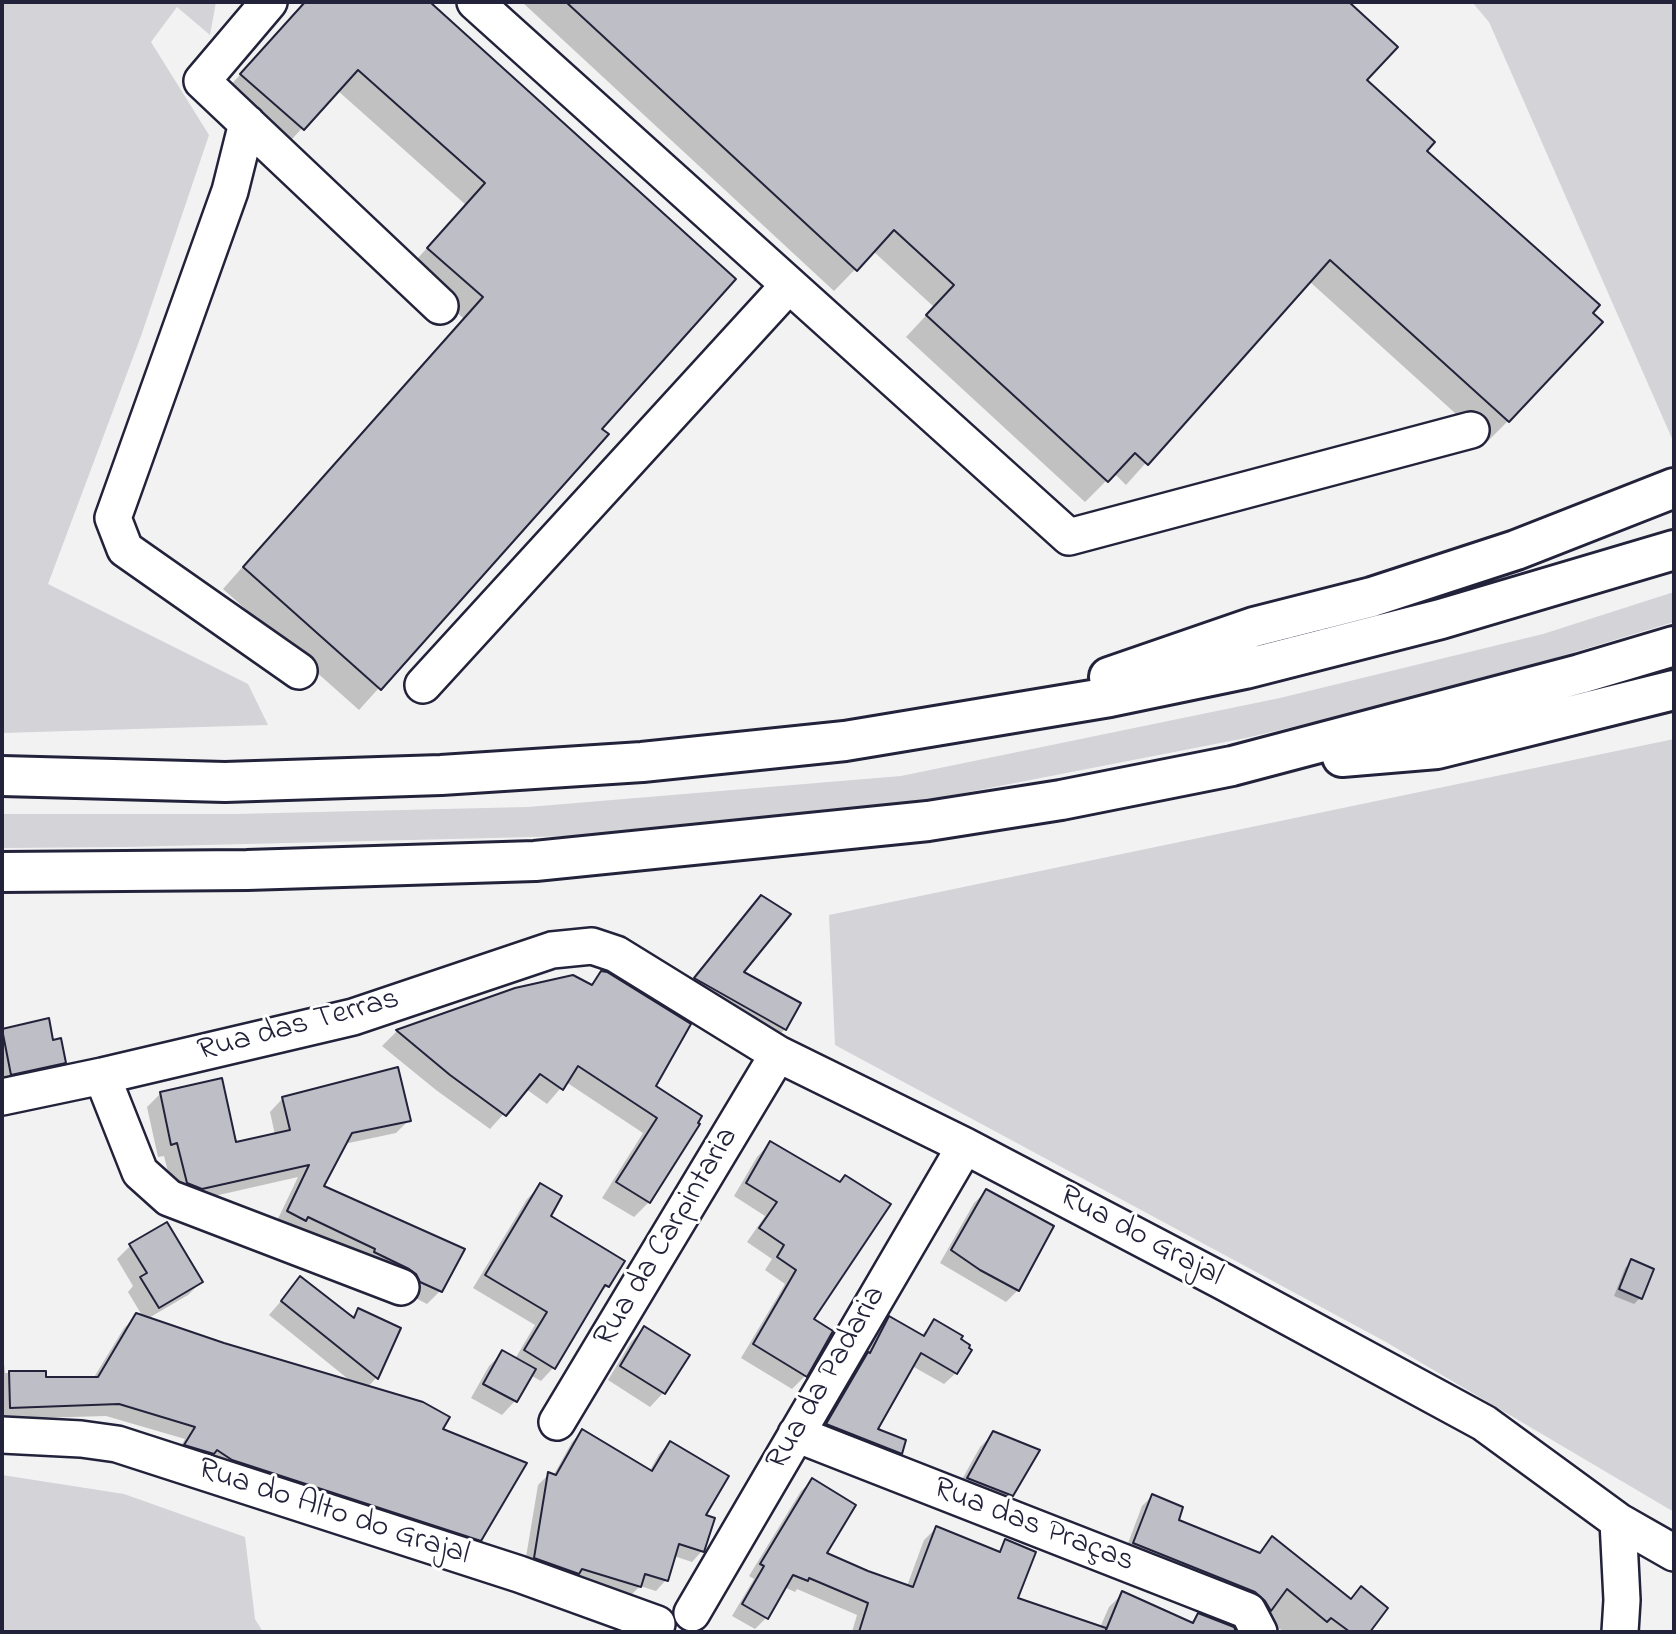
<!DOCTYPE html>
<meta charset="utf-8">
<style>
body{margin:0}
#map{position:relative;width:1676px;height:1634px;overflow:hidden;background:#f2f2f3;font-family:"Indie Flower",sans-serif}
canvas{display:block}
.frame{position:absolute;inset:0;border:4px solid #22223b;pointer-events:none}
</style>
<div id="map">
<canvas width="1676" height="1634"></canvas>
<div class="frame"></div>
</div>
<script>
const c = document.querySelector('canvas').getContext('2d');
c.lineJoin = 'round';
function fillPath(path, color) { c.fillStyle = color; c.fill(path, 'evenodd'); }
const poly = rows => new Path2D(rows.map(r => 'M' + r).join(''));
function trace(path, color, width, dash) { c.strokeStyle = color; c.lineWidth = width; c.lineCap = dash ? 'butt' : 'round'; c.setLineDash(dash || []); c.stroke(path); }
function label(font, color, halo, rows, align = 'center') {
  c.font = font + ' "Indie Flower",sans-serif'; c.lineWidth = 6; c.setLineDash([]); c.textBaseline = 'middle'; c.strokeStyle = halo; c.fillStyle = color; for (const [text, x, y, turn = 0] of rows) {
    c.save(); c.translate(x, y); c.rotate((+turn || 0) * Math.PI / 180); c.textAlign = isNaN(turn) ? turn : align; if (halo) c.strokeText(text, 0, 0); c.fillText(text, 0, 0); c.restore();
  }
}
const green = poly([
 [2,2,216,2,210,35,177,7,151,42,209,135,141,336,48,584,248,684,268,725,2,733],
 [1472,2,1674,2,1674,443,1489,22],
 [1674,592,1674,622,1449,690,1246,738,902,805,738,824,572,836,125,847,2,848,2,814,235,814,528,807,901,776,1280,698,1543,634],
 [1674,739,1674,1512,1386,1342,835,1045,829,915],
 [2,1475,124,1494,245,1537,255,1619,263,1632,2,1632]
]);
const shadow = poly([
 [305,2,426,2,733,279,600,429,607,435,359,710,223,589,463,318,408,269,466,205,337,90,282,150,221,96],
 [522,2,1346,2,1395,47,1365,80,1424,151,1508,421,1487,442,1309,281,1126,485,1114,473,1085,502,906,337,934,307,873,251,834,291],
 [762,897,741,972,785,1029,771,1043,682,992],
 [603,973,654,1087,698,1125,649,1202,634,1217,602,1198,643,1133,566,1082,547,1104,526,1089,490,1129,436,1090,382,1046,397,1031,516,990,590,986],
 [47,1020,52,1042,64,1062,51,1076,2,1086,2,1031],
 [160,1094,235,1144,275,1135,270,1112,283,1098,409,1120,396,1133,344,1144,322,1187,440,1291,427,1304,275,1225,298,1177,188,1202,174,1196,164,1156,158,1157,147,1107],
 [770,1143,811,1320,805,1376,792,1389,741,1358,785,1284,765,1270,772,1259,747,1242,765,1216,734,1196,757,1157],
 [540,1186,548,1217,623,1261,607,1286,595,1299,553,1368,541,1381,530,1375,515,1401,502,1415,471,1398,489,1366,503,1352,515,1359,535,1325,473,1288,527,1199],
 [986,1191,1018,1290,1006,1302,940,1263,974,1203],
 [131,1245,201,1282,188,1295,147,1319,224,1344,353,1383,269,1315,300,1279,351,1318,358,1310,399,1328,376,1378,367,1388,440,1430,479,1539,467,1552,174,1457,185,1439,106,1416,2,1419,2,1343,5,1373,45,1373,45,1379,93,1379,124,1328,137,1315,143,1317,128,1292,133,1286,117,1259],
 [1632,1261,1640,1298,1634,1304,1614,1296,1625,1268],
 [889,1318,921,1336,934,1321,959,1340,956,1373,944,1384,912,1366,876,1430,900,1453,888,1464,816,1436,877,1330],
 [644,1328,687,1355,663,1393,650,1407,608,1380,631,1342],
 [582,1432,649,1472,659,1454,670,1443,703,1516,702,1551,692,1562,674,1556,666,1580,656,1591,640,1586,629,1597,524,1569,538,1485,549,1474,553,1476,572,1442],
 [994,1433,1012,1495,998,1509,955,1492,980,1447],
 [813,1480,825,1554,867,1573,907,1586,924,1540,936,1528,1011,1559,967,1632,852,1632,857,1615,797,1589,795,1592,784,1587,766,1618,755,1629,732,1616,754,1579,749,1576,801,1491],
 [1152,1496,1177,1521,1258,1554,1272,1538,1350,1600,1361,1589,1371,1629,1369,1632,1288,1632,1262,1623,1127,1546,1142,1506],
 [1123,1593,1190,1623,1198,1615,1231,1628,1230,1632,1098,1632,1109,1607]
]);
const building = poly([
 [305,2,430,2,736,279,602,429,609,434,381,690,243,567,483,297,427,248,485,183,358,70,304,130,240,74,305,2],
 [566,2,1349,2,1398,47,1367,80,1435,142,1427,151,1600,305,1593,313,1603,322,1509,422,1330,260,1148,465,1135,453,1108,482,926,315,954,285,894,230,857,271,566,2],
 [761,895,791,914,744,972,801,1003,786,1030,694,978,761,895],
 [601,971,607,972,691,1024,656,1086,702,1116,698,1123,700,1124,650,1203,616,1182,657,1118,578,1066,563,1090,540,1074,506,1116,450,1075,396,1030,515,988,573,975,592,985,601,971],
 [49,1018,53,1040,61,1038,66,1063,11,1075,2,1029,49,1018],
 [398,1067,411,1121,352,1133,324,1186,465,1249,442,1292,420,1282,416,1274,409,1269,374,1252,375,1249,308,1217,306,1221,287,1211,309,1165,202,1189,187,1183,177,1143,171,1145,160,1092,222,1078,236,1142,290,1130,282,1097,398,1067],
 [770,1141,840,1182,845,1175,891,1204,814,1319,833,1331,807,1377,753,1344,796,1270,777,1257,784,1245,759,1228,777,1202,746,1183,770,1141],
 [540,1183,562,1196,551,1216,625,1261,609,1287,605,1285,555,1369,524,1350,547,1312,485,1275,540,1183],
 [986,1189,1054,1226,1019,1291,980,1270,951,1250,986,1189],
 [167,1222,203,1282,159,1308,140,1277,147,1273,129,1244,167,1222],
 [1631,1259,1654,1269,1642,1299,1619,1289,1631,1259],
 [300,1276,354,1318,358,1308,401,1328,378,1379,281,1301,300,1276],
 [136,1313,224,1343,423,1402,450,1417,443,1429,527,1463,481,1541,232,1460,217,1450,214,1454,184,1445,195,1427,119,1404,10,1408,9,1371,46,1371,46,1377,98,1377,136,1313],
 [889,1316,924,1336,934,1319,963,1336,961,1339,970,1345,969,1348,972,1350,957,1374,921,1353,878,1429,906,1440,902,1454,826,1424,868,1352,870,1353,889,1316],
 [644,1326,690,1355,665,1394,620,1366,644,1326],
 [502,1350,536,1369,517,1402,483,1384,502,1350],
 [582,1429,652,1471,670,1441,729,1476,706,1515,715,1518,704,1552,679,1544,668,1581,645,1574,641,1587,582,1569,579,1574,534,1558,548,1472,556,1475,582,1429],
 [993,1431,1040,1450,1013,1496,967,1478,993,1431],
 [812,1478,856,1505,827,1553,868,1571,913,1587,936,1526,1000,1552,1005,1539,1036,1552,1018,1598,1106,1628,1106,1630,1122,1591,1193,1623,1198,1613,1234,1627,1236,1632,859,1632,868,1603,809,1578,808,1581,793,1575,768,1619,742,1604,764,1566,760,1564,812,1478],
 [1152,1494,1183,1507,1179,1520,1260,1553,1272,1536,1351,1599,1361,1586,1388,1608,1370,1632,1350,1632,1331,1618,1327,1622,1287,1589,1271,1611,1265,1601,1255,1592,1133,1543,1152,1494]
]);
const minor = poly([
 [269,2,202,81,440,306],
 [475,2,1069,537,1471,430],
 [247,123,230,191,113,518,125,549,299,671],
 [423,685,789,285],
 [102,1076,140,1172,169,1198,401,1287],
 [2,1097,102,1076,353,1017,552,950,592,946,616,954,778,1054,965,1146,1224,1282,1484,1423,1618,1521,1674,1553],
 [557,1422,778,1054],
 [796,1434,1248,1611,1259,1632],
 [2,1435,81,1439,117,1444,519,1574,657,1624],
 [1618,1521,1622,1600,1620,1632],
 [692,1613,965,1146]
]);
const highway = poly([
 [1109,677,1254,627,1372,597,1516,550,1674,488],
 [1342,757,1437,749,1674,690],
 [2,776,225,782,441,775,642,762,845,741,1110,697,1245,669,1441,619,1674,550],
 [2,872,247,870,535,861,928,821,1061,800,1232,766,1580,674,1674,646]
]);
const streetNames = [
 ["Rua das Terras",299,1027,-15],
 ["Rua da Carpintaria",668,1238,-59],
 ["Rua do Grajal",1140,1238,28],
 ["Rua da Padaria",828,1379,-60],
 ["Rua do Alto do Grajal",333,1514,18],
 ["Rua das Praças",1033,1527,21]
];
fillPath(green, '#d3d3d8');
fillPath(shadow, '#0003');
fillPath(building, '#bebec6');
trace(building, '#22223b', 2);
trace(minor, '#22223b', 40);
trace(highway, '#22223b', 44);
trace(minor, '#fff', 35);
trace(highway, '#fff', 38);
label('32px', '#22223b', '#fff', streetNames);
</script>
